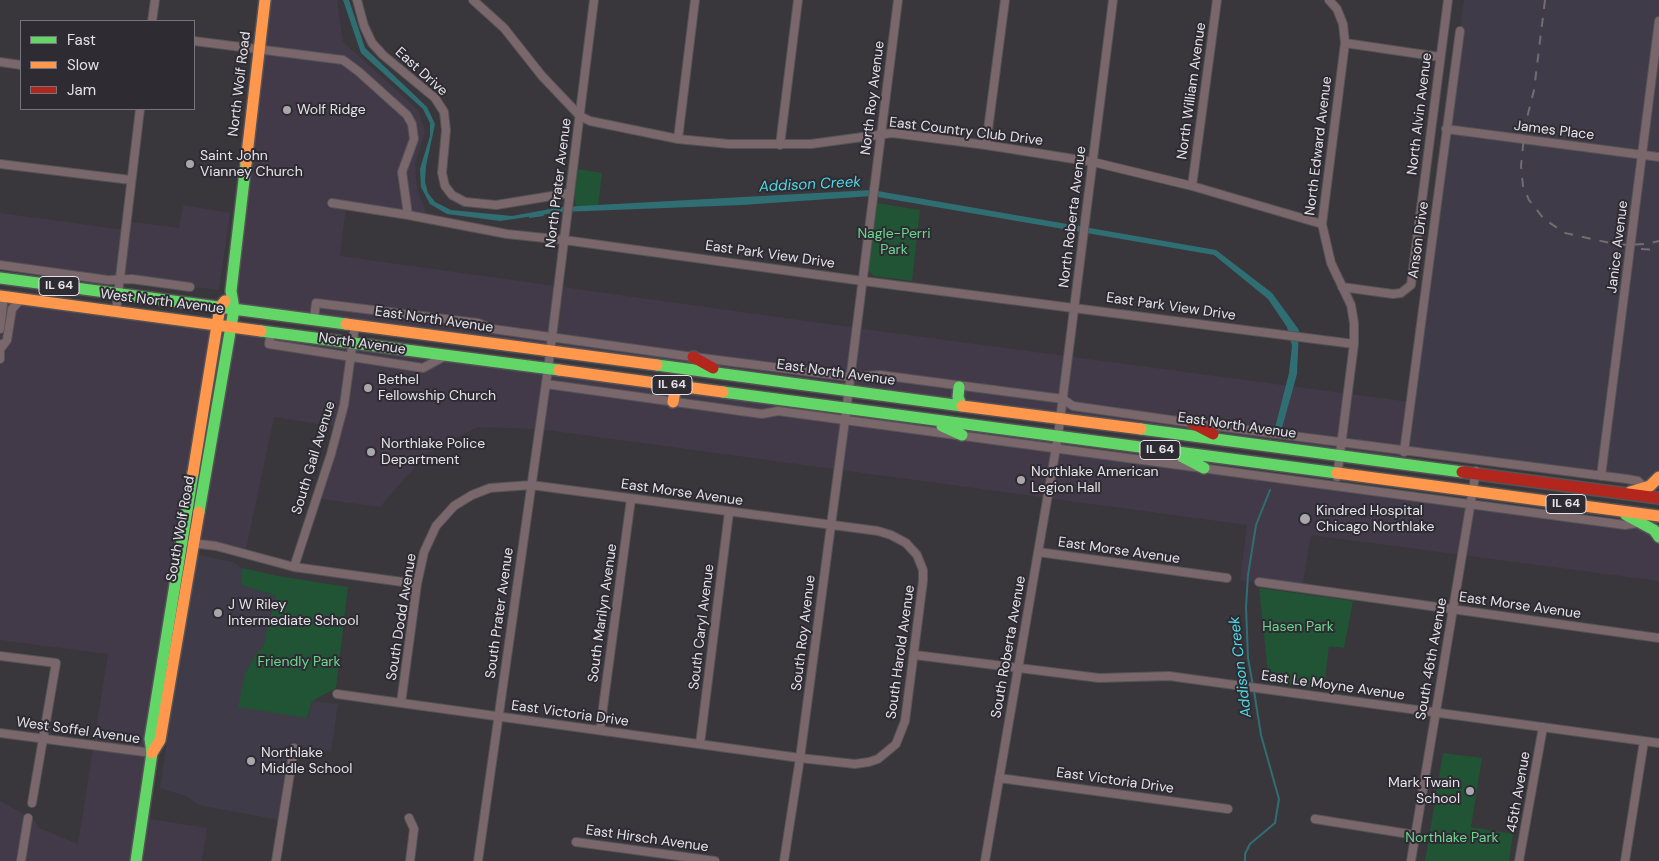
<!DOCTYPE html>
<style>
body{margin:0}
#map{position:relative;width:1659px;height:861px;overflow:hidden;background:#39373b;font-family:"DM Sans",sans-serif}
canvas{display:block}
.legend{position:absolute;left:20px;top:20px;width:175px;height:90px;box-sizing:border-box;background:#2e2b33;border:1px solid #77757c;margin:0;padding:6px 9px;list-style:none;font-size:15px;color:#e5e3e9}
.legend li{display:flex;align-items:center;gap:10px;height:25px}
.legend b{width:25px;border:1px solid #77757c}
</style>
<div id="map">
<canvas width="1659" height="861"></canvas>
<ul class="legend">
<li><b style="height:6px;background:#63d668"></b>Fast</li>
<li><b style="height:6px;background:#ff974d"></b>Slow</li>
<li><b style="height:6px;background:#b3261e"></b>Jam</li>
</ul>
</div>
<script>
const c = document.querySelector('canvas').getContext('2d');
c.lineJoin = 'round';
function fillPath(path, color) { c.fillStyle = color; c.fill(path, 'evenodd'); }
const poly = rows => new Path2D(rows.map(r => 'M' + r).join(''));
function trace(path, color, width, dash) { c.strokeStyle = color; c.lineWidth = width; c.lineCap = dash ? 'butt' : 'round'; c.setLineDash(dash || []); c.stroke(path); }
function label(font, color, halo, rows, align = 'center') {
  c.font = font + ' "DM Sans",sans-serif'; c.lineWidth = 4; c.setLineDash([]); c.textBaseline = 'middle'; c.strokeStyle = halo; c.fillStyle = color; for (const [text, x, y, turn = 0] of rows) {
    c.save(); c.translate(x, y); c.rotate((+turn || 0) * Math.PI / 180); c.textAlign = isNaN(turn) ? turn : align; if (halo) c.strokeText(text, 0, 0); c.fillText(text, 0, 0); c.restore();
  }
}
const commercial = poly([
 [265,0,337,0,343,42,418,110,425,131,415,164,417,189,429,220,346,206,340,256,885,332,1410,402,1404,452,1398,463,227,308],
 [183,205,230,213,219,290,0,265,0,213,125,230,126,221,179,228],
 [0,296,1058,436,1056,447,1632,524,1659,537,1659,581,1311,535,1302,588,1240,580,1247,525,539,429,478,427,427,453,380,507,315,498,338,427,274,417,245,554,187,542,143,818,207,828,202,861,0,861,0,801,33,819,39,828,78,844,108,654,0,640]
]);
const built = poly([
 [1464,0,1659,0,1659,477,1650,486,1638,481,1404,452],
 [195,554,233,562,242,568,241,585,276,596,263,647,258,651,308,718,312,701,338,704,331,752,289,744,278,820,199,805,186,796,160,788]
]);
const green = poly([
 [578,169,602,173,598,206,576,206,574,197],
 [877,203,920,210,912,281,874,276,868,270],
 [242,568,278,576,348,587,336,688,312,701,307,718,238,707,245,673,258,651,263,647,276,596,241,585],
 [1259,588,1353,601,1344,648,1329,646,1324,689,1269,683],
 [1443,753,1482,758,1471,827,1513,834,1509,861,1425,861]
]);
const water = poly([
 [343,0,349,0,365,48,427,107,435,124,426,166,425,182,428,193,435,202,451,210,512,216,561,207,872,190,1216,250,1272,293,1299,330,1297,374,1282,428,1275,428,1289,373,1292,346,1287,327,1268,299,1214,255,872,196,742,205,561,212,500,221,447,214,430,204,421,187,420,169,430,136,430,123,423,109,361,53]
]);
const stream = poly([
 [530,217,543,215],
 [1253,686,1248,658,1246,607,1248,575,1256,525,1270,490],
 [1245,861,1245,854,1250,844,1275,823,1279,799,1261,735,1254,691]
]);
const street = poly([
 [357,0,364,26,372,43,383,55,435,98,444,112,446,130,442,173,445,186,452,195,465,202,496,205,570,193],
 [473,0,504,28,542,76,580,116,590,121,678,139,729,144,811,144,892,133,986,145,1093,162,1192,186,1322,224],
 [1329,0,1337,9,1343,24,1345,43,1440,57],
 [152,21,155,0],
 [194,41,343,60,358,71,407,115,412,124,414,139,402,172,408,215],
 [0,62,21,65],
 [1446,129,1659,157],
 [678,139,695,0],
 [780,145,798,0],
 [986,145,1005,0],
 [0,164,131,180],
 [1192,186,1217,0],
 [332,203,408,215,507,234,564,240,863,281,1354,344],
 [0,265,108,280,132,279,190,287],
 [1342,287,1393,294,1401,293,1411,285,1448,0],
 [0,299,3,304,0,329],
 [116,311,140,109],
 [314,319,316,303,478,323,493,329,686,356,851,377,880,375,1063,399,1073,406,1192,423,1627,479,1638,481,1647,490],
 [271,332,269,344,423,368,445,356],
 [1,348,7,340,12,309,21,299],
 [0,359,0,344],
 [546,384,762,414,778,411,1625,525,1638,523],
 [1404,452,1460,31],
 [1601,476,1659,21],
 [1337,477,1354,344,1354,323,1351,305,1331,263,1322,224,1345,43],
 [191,543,216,546,294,567,417,584],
 [1038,552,1227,578],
 [294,567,331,454,344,405,355,325],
 [1259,582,1659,638],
 [915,655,1099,678,1169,676,1659,743],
 [0,656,56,663,32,803],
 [337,694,401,703,800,758,855,764,869,762,878,759,896,744,905,721,923,581,923,570,917,555,906,543,891,535,878,531,531,485,490,488,472,495,454,506,436,526,424,552,417,584,401,703],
 [600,730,631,499],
 [0,733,152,753],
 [700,744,729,512],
 [999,778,1228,809],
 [409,818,414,829,410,861],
 [1315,819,1415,835],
 [576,842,715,861],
 [21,861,28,818],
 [276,861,294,748],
 [478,861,548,369,594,0],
 [784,861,800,758,845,420,898,0],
 [985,861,1058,436,1113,0],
 [1411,861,1476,471],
 [1519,861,1543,727],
 [1625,861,1644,741]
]);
const fast = poly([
 [0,278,346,324],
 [261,331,559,370],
 [657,365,962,406],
 [959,387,958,397,961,405],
 [723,392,1337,473],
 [942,426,962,435],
 [1141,429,1462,472],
 [1181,456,1204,468],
 [199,512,234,309,231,291,246,163],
 [1626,515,1654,530,1659,537],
 [136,861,152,753,150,739,193,473]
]);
const slow = poly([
 [246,163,265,0],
 [0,296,261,331],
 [346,324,657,365],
 [559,370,723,392],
 [673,402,676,386],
 [962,406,1141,429],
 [193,473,220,307,225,301],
 [1337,473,1659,516],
 [1630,492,1650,486,1659,477],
 [152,753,160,740,199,512]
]);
const jam = poly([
 [693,357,713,368],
 [1192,423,1213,434],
 [1462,472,1659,498]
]);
const rail = poly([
 [1545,0,1534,90,1525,126,1521,166,1523,186,1529,200,1544,219,1565,233,1619,245,1646,244,1659,241],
 [1641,249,1659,250]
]);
const markers = [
 [287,110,5,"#a9a7ac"],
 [190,164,5,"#a9a7ac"],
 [368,388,5,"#a9a7ac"],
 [371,452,5,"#a9a7ac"],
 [1021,480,5,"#a9a7ac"],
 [1305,519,6,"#a9a7ac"],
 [218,613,5,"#a9a7ac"],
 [251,761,5,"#a9a7ac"],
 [1470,791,5,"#a9a7ac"]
];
const shields = [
 [59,286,40],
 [672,385,40],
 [1160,450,40],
 [1566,504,40]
];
const shieldNames = [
 ["IL 64",59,286],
 ["IL 64",672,385],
 ["IL 64",1160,450],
 ["IL 64",1566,504]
];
const streetNames = [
 ["East Drive",421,72,42],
 ["North Wolf Road",240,84,-83],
 ["North William Avenue",1192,91,-82],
 ["North Roy Avenue",873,98,-83],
 ["North Alvin Avenue",1420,114,-83],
 ["James Place",1554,131,7],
 ["East Country Club Drive",966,132,7],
 ["North Edward Avenue",1319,146,-83],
 ["North Prater Avenue",559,183,-83],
 ["North Roberta Avenue",1073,217,-83],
 ["Anson Drive",1419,240,-82],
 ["Janice Avenue",1618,247,-83],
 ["East Park View Drive",770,255,8],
 ["West North Avenue",162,302,7],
 ["East Park View Drive",1171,307,8],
 ["East North Avenue",434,320,8],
 ["North Avenue",362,344,8],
 ["East North Avenue",836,373,8],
 ["East North Avenue",1237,426,8],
 ["South Gail Avenue",314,458,-73],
 ["East Morse Avenue",682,493,8],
 ["South Wolf Road",181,529,-80],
 ["East Morse Avenue",1119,551,8],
 ["East Morse Avenue",1520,606,8],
 ["South Prater Avenue",500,613,-82],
 ["South Marilyn Avenue",603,613,-82],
 ["South Dodd Avenue",402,617,-81],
 ["South Caryl Avenue",702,627,-83],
 ["South Roy Avenue",804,633,-83],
 ["South Roberta Avenue",1009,647,-80],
 ["South Harold Avenue",901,652,-82],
 ["South 46th Avenue",1432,659,-80],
 ["East Le Moyne Avenue",1333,686,8],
 ["East Victoria Drive",570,714,8],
 ["West Soffel Avenue",78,731,8],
 ["East Victoria Drive",1115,781,8],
 ["45th Avenue",1519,792,-80],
 ["East Hirsch Avenue",647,839,8]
];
const poiNames = [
 ["Wolf Ridge",297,110],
 ["Saint John",200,156],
 ["Vianney Church",200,172],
 ["Bethel",378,380],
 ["Fellowship Church",378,396],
 ["Northlake Police",381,444],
 ["Department",381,460],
 ["Northlake American",1031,472],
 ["Legion Hall",1031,488],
 ["Kindred Hospital",1316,511],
 ["Chicago Northlake",1316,527],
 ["J W Riley",228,605],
 ["Intermediate School",228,621],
 ["Northlake",261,753],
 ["Middle School",261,769],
 ["Mark Twain",1460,783,"right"],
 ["School",1460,799,"right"]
];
const parkNames = [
 ["Nagle-Perri",894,234],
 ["Park",894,250],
 ["Hasen Park",1298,627],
 ["Friendly Park",299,662],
 ["Northlake Park",1452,838]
];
const waterNames = [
 ["Addison Creek",810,185,-3],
 ["Addison Creek",1241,667,-97]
];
fillPath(commercial, '#423a49');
fillPath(built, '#403b48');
fillPath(green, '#205434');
fillPath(water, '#2f6f74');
trace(stream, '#2f6f74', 2);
trace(street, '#555356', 10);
trace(fast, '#555356', 14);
trace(slow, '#555356', 14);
trace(jam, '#555356', 14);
trace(street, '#7a676b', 8);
trace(fast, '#63d668', 11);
trace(slow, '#ff974d', 11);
trace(jam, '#b3261e', 11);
trace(rail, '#746c6f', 2, [9, 9]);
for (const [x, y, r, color] of markers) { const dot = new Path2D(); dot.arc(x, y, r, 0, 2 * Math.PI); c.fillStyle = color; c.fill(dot); trace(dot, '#2e2b33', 2); }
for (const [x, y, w] of shields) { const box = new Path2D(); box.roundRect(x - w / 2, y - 9.5, w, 19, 4); c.fillStyle = '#2e2b33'; c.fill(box); trace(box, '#e5e3e9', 1); }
label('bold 12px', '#e5e3e9', null, shieldNames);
label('14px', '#e5e3e9', '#2e2b33', streetNames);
label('14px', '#e5e3e9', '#2e2b33', poiNames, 'left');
label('14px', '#6bd990', '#2e2b33', parkNames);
label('italic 15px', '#4ed8e3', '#2e2b33', waterNames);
</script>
